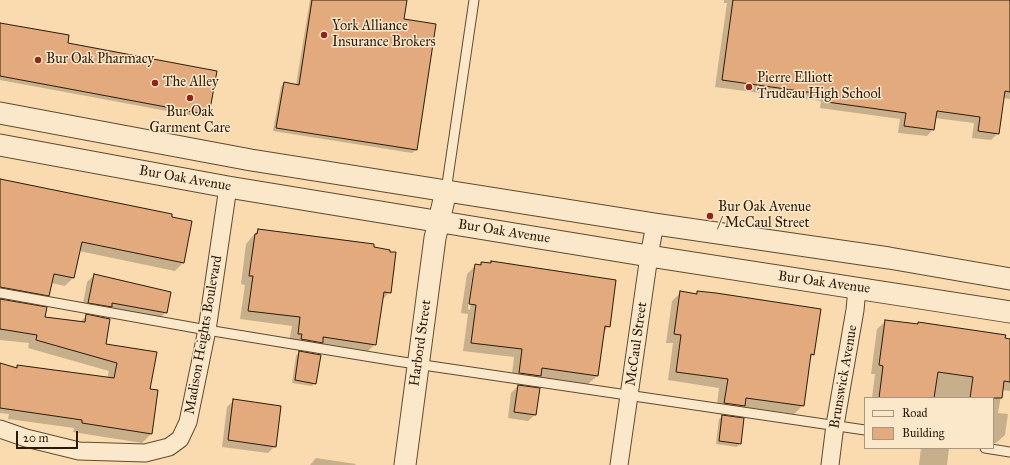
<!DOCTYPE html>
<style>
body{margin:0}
#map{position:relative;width:1010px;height:465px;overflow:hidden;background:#f9dbaf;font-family:"IM FELL Great Primer",serif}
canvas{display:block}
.legend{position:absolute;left:864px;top:397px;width:130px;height:52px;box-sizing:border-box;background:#fbe8cb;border:1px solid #a8967d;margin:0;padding:5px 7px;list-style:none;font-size:12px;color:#2c1a07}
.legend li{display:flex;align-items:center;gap:8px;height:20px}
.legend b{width:20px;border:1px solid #a8967d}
.scale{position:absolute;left:16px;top:431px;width:62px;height:18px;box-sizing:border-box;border:2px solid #2c1a07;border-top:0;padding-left:5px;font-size:12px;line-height:14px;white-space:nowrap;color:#2c1a07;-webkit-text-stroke:3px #fbe8cb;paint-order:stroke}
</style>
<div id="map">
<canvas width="1010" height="465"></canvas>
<ul class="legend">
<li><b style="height:5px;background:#fbe8cb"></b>Road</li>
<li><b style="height:11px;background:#e3aa7d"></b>Building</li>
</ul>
<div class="scale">20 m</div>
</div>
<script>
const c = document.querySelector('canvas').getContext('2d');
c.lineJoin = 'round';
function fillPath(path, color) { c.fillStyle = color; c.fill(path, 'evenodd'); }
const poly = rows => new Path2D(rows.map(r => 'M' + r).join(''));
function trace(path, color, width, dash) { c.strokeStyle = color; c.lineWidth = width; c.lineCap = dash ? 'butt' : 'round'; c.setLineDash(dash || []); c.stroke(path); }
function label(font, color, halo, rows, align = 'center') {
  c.font = font + ' "IM FELL Great Primer",serif'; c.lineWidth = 3; c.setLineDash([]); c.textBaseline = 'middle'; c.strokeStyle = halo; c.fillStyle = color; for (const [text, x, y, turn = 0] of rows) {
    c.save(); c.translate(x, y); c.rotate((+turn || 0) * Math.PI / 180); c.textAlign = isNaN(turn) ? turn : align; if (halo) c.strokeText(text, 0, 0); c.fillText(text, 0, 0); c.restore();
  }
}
const shadow = poly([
 [310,0,406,0,403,20,416,150,412,153,273,131,281,87,284,83,296,85],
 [724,0,1010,0,1010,99,1003,98,998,133,991,140,972,138,974,123,935,118,933,129,927,136,898,133,900,119,820,108,821,101,715,87,727,3,724,3],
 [0,24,67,44,208,115,205,118,0,80],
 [0,180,191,222,183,263,175,271,79,251,73,278,65,286,51,283,48,295,40,303,1,296,6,273,0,272],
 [258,230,390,292,382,300,375,344,366,353,289,342,292,326,240,319,245,285,241,284,246,244],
 [492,262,609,326,604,331,597,376,588,384,538,378,511,382,514,357,463,351,468,314,461,313,467,274,476,265,480,265,482,263,490,264],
 [473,271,475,271,470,310,468,309],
 [94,275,166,312,159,319,82,309,87,282],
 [681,292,695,294,698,292,813,354,810,358,803,405,794,414,743,407,736,415,716,412,719,388,668,380,673,343,666,343,672,301],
 [0,308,44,318,79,323,86,316,105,345,149,390,157,391,151,434,142,443,73,432,74,428,8,419,9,414,0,413,0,364,15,369,18,366,107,378,109,371,28,348,29,343,0,340],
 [886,321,1010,340,1010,391,1002,390,998,413,1008,414,1005,435,996,443,993,443,993,398,872,398,875,374,871,374,877,329],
 [299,352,315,383,312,386,292,383,296,356],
 [518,386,535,415,528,421,508,418,511,393],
 [234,400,275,446,268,453,222,447,227,407],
 [723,416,740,443,737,447,716,444,719,419],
 [921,448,949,448,947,465,919,465],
 [316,458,356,464,355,465,310,465]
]);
const building = poly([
 [312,0,407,0,404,19,436,24,417,150,276,128,284,82,299,85,312,0],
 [733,0,1010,0,1010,92,1005,91,999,134,978,131,980,117,937,111,934,130,904,126,906,113,827,102,828,95,722,80,733,0],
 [0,23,69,35,68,43,217,71,209,115,0,76,0,23],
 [0,179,172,214,172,217,192,221,184,263,82,242,74,278,54,274,49,296,0,287,0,179],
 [258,229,374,244,374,247,390,250,390,252,396,252,391,293,384,292,376,345,323,337,323,343,301,339,302,334,298,334,300,317,248,311,253,276,249,276,255,234,257,234,258,229],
 [491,261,616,280,610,327,605,326,598,376,542,368,541,376,519,373,522,349,471,343,476,305,469,304,475,264,481,265,481,262,491,263,491,261],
 [94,274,171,292,167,313,112,303,112,307,88,303,94,274],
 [680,291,697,294,697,291,716,293,821,309,814,355,811,354,804,406,746,398,745,406,724,403,728,379,676,372,681,335,674,334,680,291],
 [0,299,47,307,45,317,85,322,86,314,110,319,106,344,157,352,150,389,158,390,152,434,82,423,82,420,0,408,0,363,17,368,17,365,114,378,117,363,36,340,37,335,0,329,0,299],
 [885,320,918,324,918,322,1006,335,1005,338,1010,339,1010,382,1004,381,1002,398,970,398,973,377,938,372,934,398,879,398,883,366,879,365,885,320],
 [299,351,321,355,316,384,295,380,299,351],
 [518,385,540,388,536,415,514,412,518,385],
 [233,399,281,406,276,447,228,440,233,399],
 [722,415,744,418,741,444,719,441,722,415]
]);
const service = poly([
 [446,191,474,0],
 [0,293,207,330,396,361,865,430],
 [985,448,1010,452]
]);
const minor = poly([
 [0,429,26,438,79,451,145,453,169,447,180,439,188,422,207,330,228,187],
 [619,465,649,256,655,224],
 [830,465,835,425,855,310,857,289]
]);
const tertiary = poly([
 [0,113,251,160,655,224,889,258,1010,279],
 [0,145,228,187,649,256,1010,312],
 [405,465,435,238,446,191]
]);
const markers = [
 [324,35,4,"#8f2418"],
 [38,60,4,"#8f2418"],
 [155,83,4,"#8f2418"],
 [749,87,4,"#8f2418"],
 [190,98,4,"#8f2418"],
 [710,216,4,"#8f2418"]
];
const poiNames = [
 ["York Alliance",332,27],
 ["Insurance Brokers",332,43],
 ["Bur Oak Pharmacy",46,60],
 ["Pierre Elliott",757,79],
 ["Trudeau High School",757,95],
 ["The Alley",163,83],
 ["Bur Oak",190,113,"center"],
 ["Garment Care",190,129,"center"],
 ["Bur Oak Avenue",718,208],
 ["/ McCaul Street",718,224]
];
const streetNames = [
 ["Bur Oak Avenue",185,179,10],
 ["Bur Oak Avenue",504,232,9],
 ["Bur Oak Avenue",824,283,8],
 ["Madison Heights Boulevard",204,335,-80],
 ["Harbord Street",421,343,-82],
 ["McCaul Street",637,344,-82],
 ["Brunswick Avenue",844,377,-80]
];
fillPath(shadow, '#0003');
fillPath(building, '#e3aa7d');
trace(building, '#2c1a07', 1);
trace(service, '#5f4a31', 11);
trace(minor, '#5f4a31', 19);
trace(tertiary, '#5f4a31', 23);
trace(service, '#fbe8cb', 9);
trace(minor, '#fbe8cb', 17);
trace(tertiary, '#fbe8cb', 21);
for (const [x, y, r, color] of markers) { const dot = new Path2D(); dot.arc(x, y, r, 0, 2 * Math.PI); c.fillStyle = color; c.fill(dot); trace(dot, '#fbe8cb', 1.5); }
label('14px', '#2c1a07', '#fbe8cb', poiNames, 'left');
label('14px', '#2c1a07', '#fbe8cb', streetNames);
</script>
